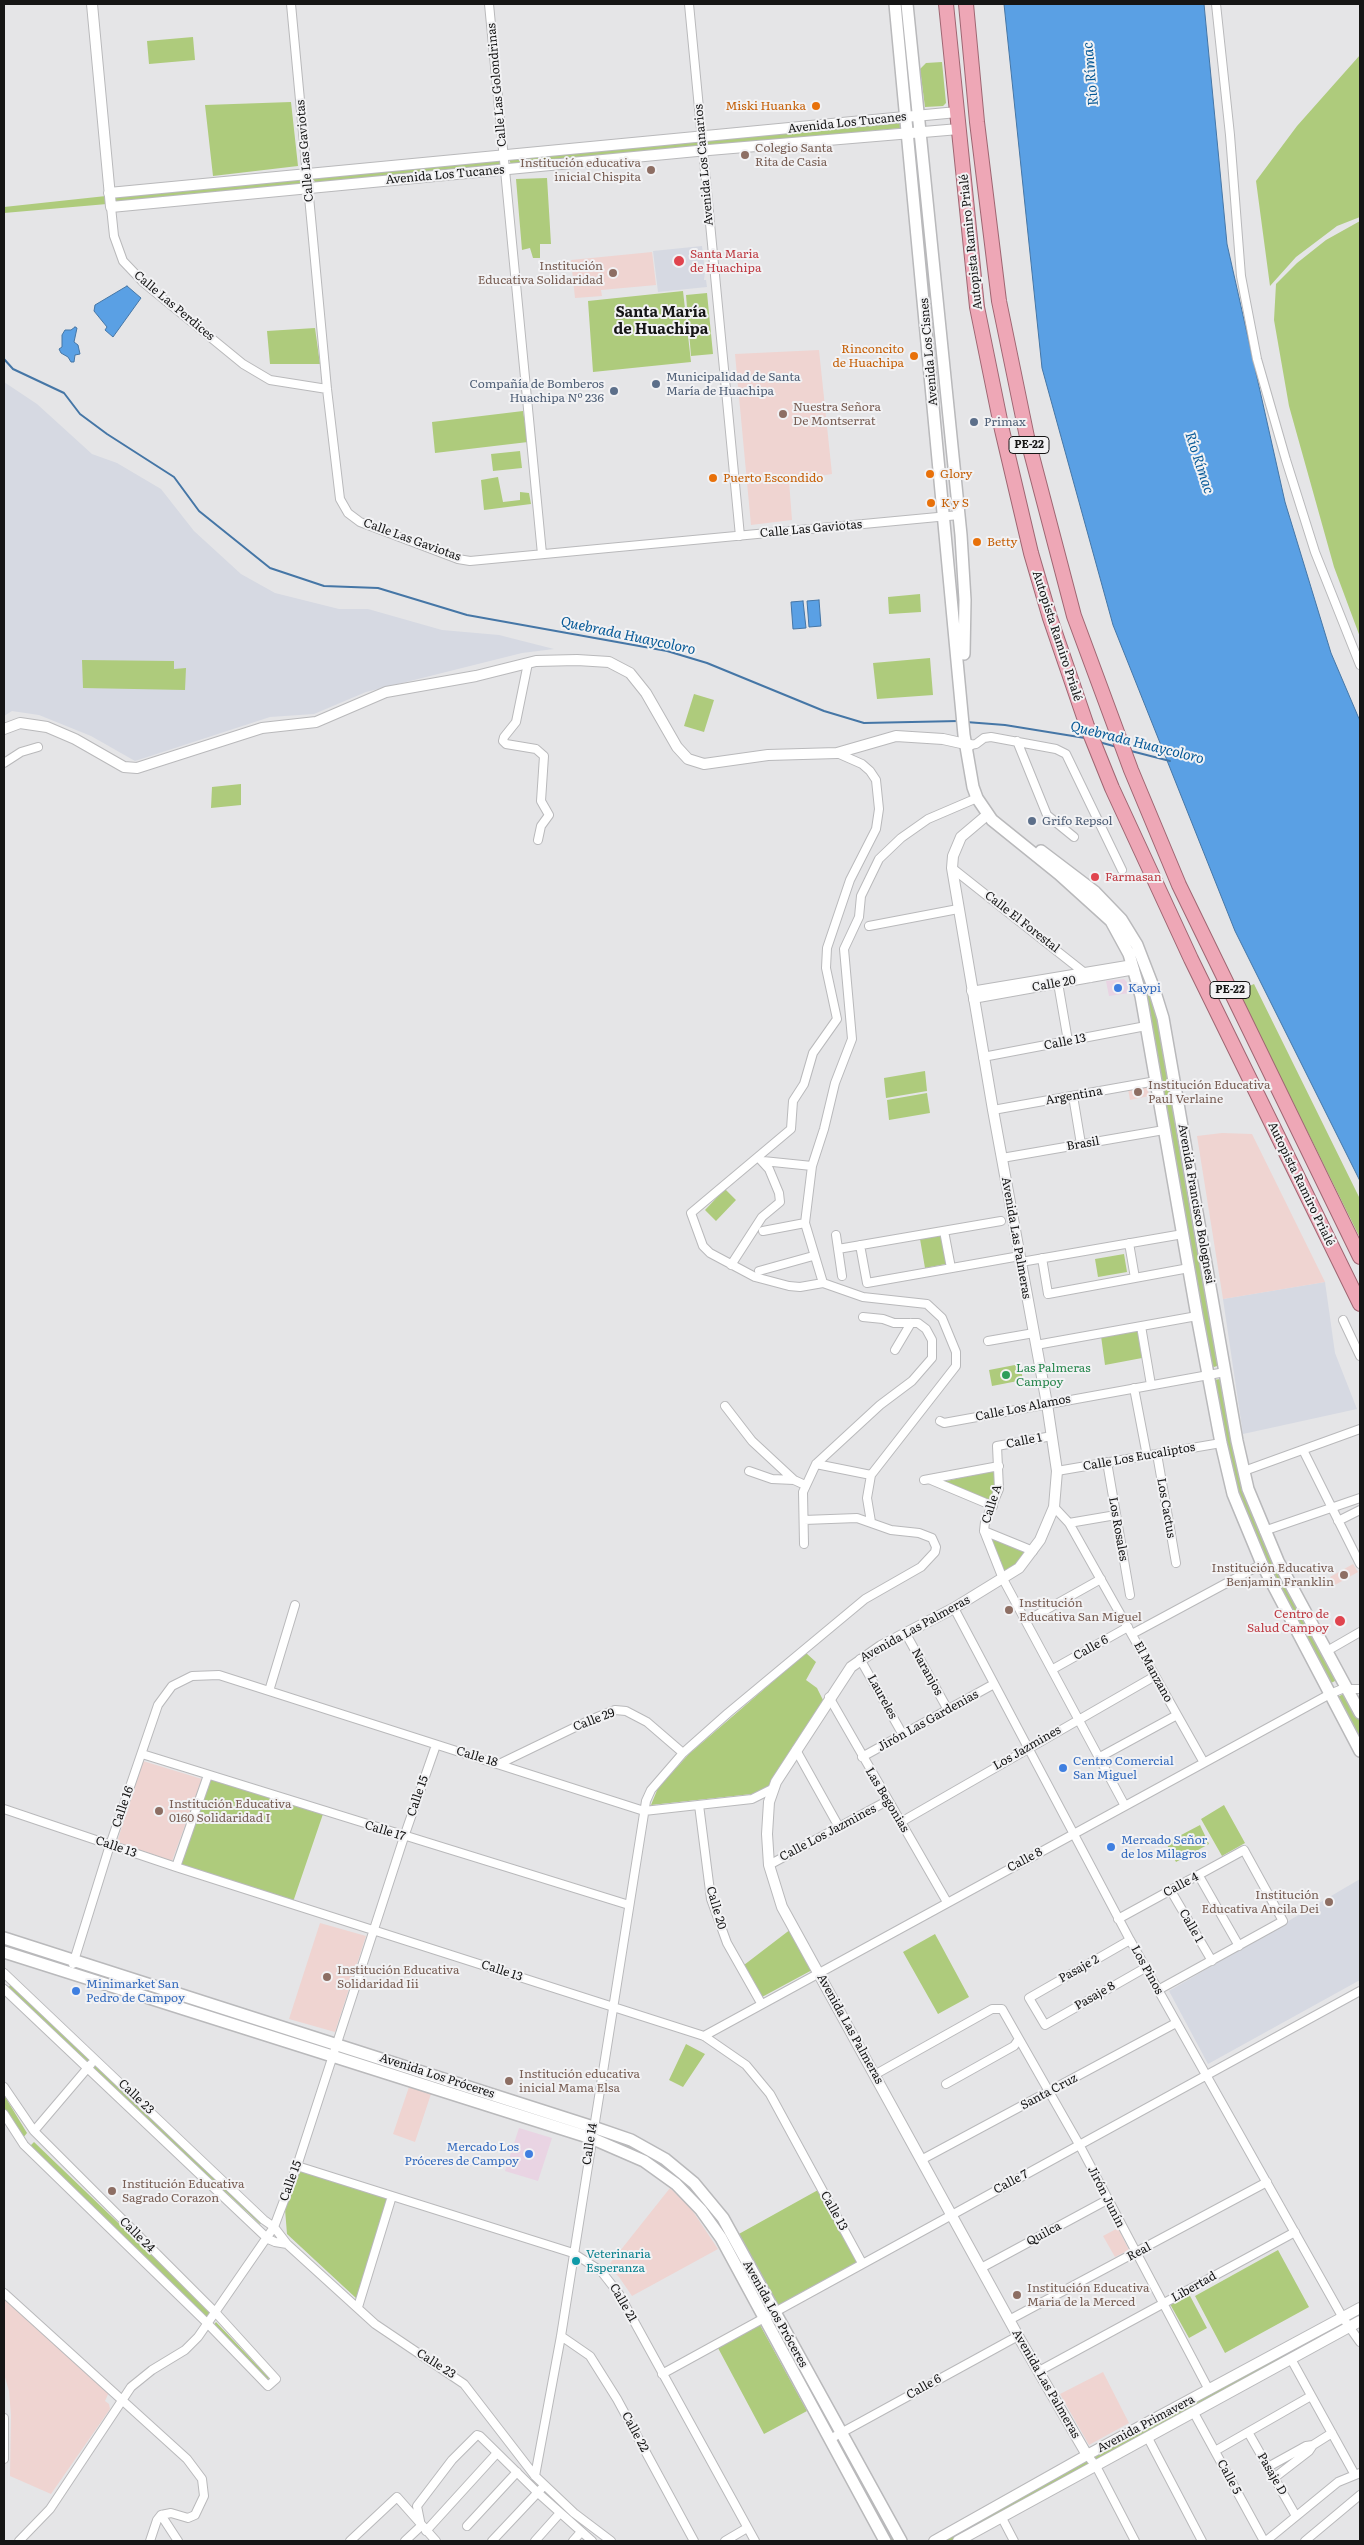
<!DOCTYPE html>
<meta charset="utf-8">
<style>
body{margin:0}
#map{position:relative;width:1364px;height:2545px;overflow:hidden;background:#e5e5e7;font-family:Literata,serif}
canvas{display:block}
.frame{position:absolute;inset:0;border:5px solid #151515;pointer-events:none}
</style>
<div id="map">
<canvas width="1364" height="2545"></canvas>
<div class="frame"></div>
</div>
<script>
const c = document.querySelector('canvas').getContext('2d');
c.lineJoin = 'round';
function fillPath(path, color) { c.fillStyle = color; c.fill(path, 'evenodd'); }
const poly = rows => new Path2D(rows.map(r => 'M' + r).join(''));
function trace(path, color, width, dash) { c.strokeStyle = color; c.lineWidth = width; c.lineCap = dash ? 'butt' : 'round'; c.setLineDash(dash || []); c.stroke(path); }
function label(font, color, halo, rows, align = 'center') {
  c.font = font + ' Literata,serif'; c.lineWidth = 4; c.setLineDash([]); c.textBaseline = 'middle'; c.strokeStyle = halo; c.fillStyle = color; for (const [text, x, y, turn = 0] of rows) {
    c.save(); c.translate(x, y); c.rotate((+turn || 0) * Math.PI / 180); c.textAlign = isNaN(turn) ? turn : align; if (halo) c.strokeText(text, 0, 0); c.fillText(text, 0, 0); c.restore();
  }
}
const commercial = poly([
 [1124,979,1127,982,1129,993,1109,996,1106,981],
 [519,2128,552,2138,538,2181,505,2171]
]);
const built = poly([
 [702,246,705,272,704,280,706,280,707,287,658,292,653,251],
 [4,382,37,404,92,454,117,463,161,489,194,531,241,574,275,593,339,609,368,609,442,630,499,635,554,649,522,653,366,692,314,714,270,717,135,761,91,736,39,715,12,711,4,716],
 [1325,1282,1335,1353,1357,1409,1243,1434,1223,1299],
 [1360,1879,1360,1980,1208,2064,1169,1991]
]);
const education = poly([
 [652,252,656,285,601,290,602,296,575,298,571,260],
 [819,350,832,474,789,481,792,520,751,525,735,354],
 [1147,1085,1149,1096,1130,1100,1128,1089],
 [1222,1133,1252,1134,1325,1282,1223,1299,1197,1136],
 [1353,1564,1358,1572,1335,1585,1330,1577],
 [143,1761,202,1779,172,1861,117,1842],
 [320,1923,366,1936,335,2032,289,2019],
 [409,2087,431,2094,415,2142,393,2134],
 [670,2188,690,2207,718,2249,632,2296,619,2277,608,2266],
 [1118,2228,1129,2250,1115,2257,1103,2236],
 [4,2298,109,2392,105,2401,109,2404,110,2409,51,2494,10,2476,11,2415,9,2391,4,2374],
 [1103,2372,1129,2423,1089,2445,1060,2394]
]);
const green = poly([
 [193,37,195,60,149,64,147,41],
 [1360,55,1360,217,1337,226,1296,257,1270,286,1256,181,1297,126],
 [942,62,946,103,943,106,925,107,920,69,926,63],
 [291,102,298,166,213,176,205,105],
 [902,121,902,128,708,146,707,140],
 [699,140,699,147,511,164,510,162,510,159],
 [500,159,501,166,316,183,313,179],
 [304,177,305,184,116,202,115,199,116,196],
 [547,178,551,244,540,244,540,258,533,258,530,248,522,250,516,179],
 [106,196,107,204,4,213,4,207],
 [1360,221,1360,637,1334,567,1289,406,1274,320,1276,284,1297,263,1326,240],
 [683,291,691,362,593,372,588,301],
 [707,293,713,354,691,356,686,295],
 [315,328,320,364,270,364,267,331],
 [523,411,528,442,435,453,432,422],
 [520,451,522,468,493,471,491,454],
 [498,477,503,502,520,500,520,492,529,493,531,504,484,510,481,480],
 [920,594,921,612,889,614,888,597],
 [930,658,933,695,877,699,873,663],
 [82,660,174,661,174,669,186,668,185,690,83,688],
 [694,694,714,700,704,732,684,726],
 [241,784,241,805,211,808,212,787],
 [1127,933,1154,994,1220,1365,1214,1367,1209,1364,1135,961],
 [1254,984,1360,1199,1360,1238,1238,991],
 [925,1071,927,1091,886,1098,884,1078],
 [927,1093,930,1113,889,1120,887,1100],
 [725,1189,736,1200,716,1221,705,1210],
 [941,1235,946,1264,925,1268,920,1239],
 [1124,1254,1127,1272,1098,1277,1095,1259],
 [1137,1329,1142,1358,1105,1365,1101,1336],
 [1020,1364,1023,1380,992,1386,989,1370],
 [1220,1379,1242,1476,1339,1679,1329,1684,1276,1586,1231,1476,1214,1380],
 [995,1470,996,1489,990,1502,942,1482],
 [988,1536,1026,1553,1016,1566,1004,1574],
 [806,1653,816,1662,806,1680,817,1688,823,1700,773,1782,765,1789,752,1794,651,1805,658,1788,689,1754],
 [1343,1694,1348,1695,1360,1719,1360,1745,1336,1698],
 [210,1779,323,1814,293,1902,179,1867],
 [1224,1805,1245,1843,1222,1856,1201,1819],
 [1200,1825,1209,1844,1176,1862,1166,1843],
 [791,1929,814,1969,762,1997,744,1965],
 [935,1934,969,1997,938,2014,903,1952],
 [76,1965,332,2045,330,2053,74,1971],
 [12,1983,92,2058,89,2063,8,1988],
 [686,2044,705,2054,683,2087,669,2080],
 [97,2063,262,2222,260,2224,92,2068],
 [4,2095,27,2133,22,2139,4,2109],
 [596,2131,647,2152,686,2180,710,2207,770,2310,767,2314,680,2185,596,2137],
 [34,2142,212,2313,207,2319,29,2147],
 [297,2170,389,2197,357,2299,287,2234,285,2209],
 [818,2190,857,2262,776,2309,737,2235],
 [1278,2250,1309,2307,1225,2353,1195,2296],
 [1189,2294,1207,2328,1189,2338,1170,2304],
 [216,2322,269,2378,266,2382,213,2326],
 [774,2322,777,2322,833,2426,829,2429,771,2324],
 [760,2325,807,2411,764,2434,718,2348],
 [1335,2325,1338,2329,951,2541,941,2541],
 [839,2439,895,2541,888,2541,837,2443]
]);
const water = poly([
 [1004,4,1204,4,1227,244,1285,502,1331,653,1360,721,1360,1181,1235,931,1113,625,1042,368,1004,4],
 [127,286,141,298,113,337,105,330,107,327,94,311,95,305,127,286],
 [75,327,77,328,74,342,78,345,80,354,75,355,74,362,71,362,68,357,61,353,59,349,62,347,62,335,65,330,71,330,75,327],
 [819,600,821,626,809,627,807,601,819,600],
 [803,601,806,628,793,629,791,602,803,601]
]);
const stream = poly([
 [4,359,13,369,64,393,80,414,107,434,174,477,199,511,270,568,324,586,378,588,467,615,667,651,707,663,824,711,864,723,959,721],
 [966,722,1005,725,1085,738],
 [1099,742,1117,747],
 [1131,751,1170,761]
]);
const minor = poly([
 [291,4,327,389,340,499,348,513,360,522,458,559,470,561,959,515],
 [489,4,542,554],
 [689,4,740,536],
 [1216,4,1230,135,1241,276,1257,359,1286,460,1315,552,1360,665],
 [111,207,114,236,123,261,144,283,243,364,270,380,327,389],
 [528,663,516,722,504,737,503,741,506,744,536,749,544,756,541,801,549,815,541,826,538,840],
 [1017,741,1047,815,1074,837],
 [970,745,976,744,984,738,991,737,1056,749,1066,754,1122,870],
 [837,753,862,764,870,771,876,780,879,809,876,829,850,880,827,948,826,968,837,1019,813,1053,804,1084,793,1101,791,1129,691,1213,703,1246,710,1253,755,1277,789,1286,800,1287,823,1283,863,1297,927,1304,942,1318,956,1352,956,1366,871,1475,867,1498,871,1522],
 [4,763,21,752,38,747],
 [952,868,1091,978],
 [869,926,958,909],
 [1058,983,1068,1041],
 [971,991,1133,964],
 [973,999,1135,970],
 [983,1057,1146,1026],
 [1073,1096,1081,1144],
 [993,1110,1156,1081],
 [1002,1158,1164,1130],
 [763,1161,812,1166],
 [763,1231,805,1223],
 [944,1231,951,1268],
 [836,1235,842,1276],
 [1129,1243,1135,1278],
 [860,1245,867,1283,1020,1256],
 [838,1249,1001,1221],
 [1042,1258,1048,1294,1189,1268],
 [1021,1262,1183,1234],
 [731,1265,762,1217,780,1202,779,1193,769,1169,758,1157],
 [759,1271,813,1256],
 [823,1283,805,1223,812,1166,824,1129,835,1083,852,1039,844,949,859,917,861,896,879,859,901,838,928,819,977,798],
 [1343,1320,1360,1356],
 [1141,1326,1151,1385],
 [988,1341,1034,1333],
 [1036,1345,1197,1316],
 [895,1350,911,1323],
 [1134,1388,1147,1456],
 [725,1406,752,1441,794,1480,805,1485],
 [940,1421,944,1423,1225,1372],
 [1052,1436,997,1446,999,1489,985,1522,984,1531,1003,1579,1125,1806],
 [1303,1450,1360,1564],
 [1157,1454,1176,1563],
 [1107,1462,1130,1595],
 [816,1464,871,1475],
 [749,1471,772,1479,794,1480],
 [1057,1471,1221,1443],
 [1244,1471,1360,1429],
 [924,1480,999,1466],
 [931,1480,993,1506],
 [1054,1507,1069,1523,1203,1761],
 [1338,1521,1360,1510],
 [1069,1523,1116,1515],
 [984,1531,1033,1551],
 [1264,1531,1360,1498],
 [804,1544,803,1492,816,1464,880,1405,912,1381,932,1358,932,1340,926,1329,918,1323,894,1323,883,1319,863,1317],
 [954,1608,1130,1940,1343,2318,1360,2342],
 [1026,1621,1101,1579],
 [906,1634,948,1710],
 [1132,1634,1262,1564],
 [1327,1651,1360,1632],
 [860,1659,903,1735],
 [1053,1669,1128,1627],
 [269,1691,295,1605],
 [829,1697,947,1902],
 [796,1750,839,1827],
 [142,1754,629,1905],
 [862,1757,994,1684],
 [1100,1757,1177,1715],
 [499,1764,590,1720,615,1710,626,1711,647,1722,683,1753],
 [699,1805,711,1899,727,1943,761,2003],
 [4,1809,176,1867,704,2036,746,2065,770,2094,862,2263],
 [901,1822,1155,1676],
 [769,1865,887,1801],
 [176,1867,208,1775],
 [1199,1876,1239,1946],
 [1171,1891,1212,1961],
 [1118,1919,1244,1850,1283,1921,1158,1990],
 [1130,1940,1029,1998,1045,2025,1145,1968],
 [73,1964,110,1845,158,1705,172,1686,192,1676,219,1675,644,1811,752,1799,774,1788],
 [4,1973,264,2220,274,2227,287,2244,375,2324,464,2384,535,2476,574,2513,611,2541],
 [4,1989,268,2239,275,2242,287,2244],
 [704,2036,1330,1694,1342,1689,1360,1689],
 [876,2074,992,2009,1002,2009,1080,2146,1209,2390],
 [946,2084,1014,2046,1019,2039],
 [4,2087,34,2131,216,2313,276,2379,268,2386,208,2324,24,2145,4,2114],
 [34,2131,91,2064],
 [921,2160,1176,2023],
 [297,2166,573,2253,601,2271,619,2294,755,2541],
 [981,2268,1107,2200],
 [4,2293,187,2459,202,2479,204,2496,195,2515,188,2518,171,2513,161,2515,157,2520,150,2541],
 [358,2307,392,2196],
 [1009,2320,1267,2182],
 [561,2336,590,2356,617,2399,694,2541],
 [1291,2359,1355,2475],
 [1039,2371,1295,2232],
 [662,2374,1360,1991],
 [1194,2413,1264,2541],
 [4,2418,4,2459],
 [1248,2432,1296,2516],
 [1148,2438,1202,2541],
 [830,2439,1018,2336],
 [1215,2451,1311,2396],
 [1087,2455,1096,2466,1135,2541],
 [1268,2467,1306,2446,1313,2445],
 [535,2476,561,2336,646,1801,651,1790,683,1753,728,1713,865,1599,921,1567,935,1552,936,1547,932,1538,919,1533,891,1530,857,1518,804,1520],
 [1274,2478,1309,2451,1313,2445,1332,2433],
 [161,2515,178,2541],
 [1002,2518,1014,2541],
 [467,2526,517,2472],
 [426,2531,497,2453],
 [19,2541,50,2509,131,2387,152,2370,185,2350,198,2337,274,2227,297,2166,404,1837,436,1745],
 [350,2541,397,2497,436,2541],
 [405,2541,421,2526,417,2506,452,2460,477,2435,480,2436,537,2492,592,2541],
 [492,2541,541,2489],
 [535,2541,560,2513],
 [573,2541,581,2532],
 [725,2541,747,2528],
 [1266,2541,1338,2482,1360,2473],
 [1305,2541,1360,2495]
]);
const tertiary = poly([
 [92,4,111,207,697,151,959,129],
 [109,193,957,112],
 [4,729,20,723,47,727,75,739,124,767,137,768,262,728,316,722,386,692,476,676,536,661,577,660,609,662,630,673,646,693,677,747,688,759,704,764,768,755,837,753,896,736,943,739,970,745],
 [987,815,961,837,953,856,952,868,993,1110,1047,1404,1057,1471,1054,1507,1040,1540,1019,1568,954,1608,881,1646,851,1667,776,1782,769,1802,767,1834,769,1865,782,1907,1018,2336,1087,2455],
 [934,2541,1087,2455,1360,2308],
 [958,2541,1360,2321]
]);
const secondary = poly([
 [895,4,964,735,973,787,977,798,992,820,1059,874,1111,921,1129,954,1141,996,1197,1316,1221,1443,1233,1494,1262,1564,1360,1751],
 [907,4,961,535,965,600,964,654],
 [1041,851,1095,892,1121,919,1137,945,1154,989,1163,1018,1237,1441,1248,1489,1278,1561,1360,1713],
 [4,1938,593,2127,631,2140,665,2159,694,2183,723,2218,901,2541],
 [4,1952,591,2138,644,2161,676,2184,701,2210,721,2238,885,2541]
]);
const trunk = poly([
 [946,4,977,307,1002,430,1031,553,1050,618,1087,726,1112,788,1191,959,1360,1304],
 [966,4,977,122,999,301,1027,437,1074,616,1131,770,1179,885,1360,1257]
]);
const markers = [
 [816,106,5,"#e8710a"],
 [745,155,5,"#8d6e63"],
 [651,170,5,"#8d6e63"],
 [679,261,6,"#e0444e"],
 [613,273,5,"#8d6e63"],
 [914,356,5,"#e8710a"],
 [656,384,5,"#5c6f8a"],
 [614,391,5,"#5c6f8a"],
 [783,414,5,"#8d6e63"],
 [974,422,5,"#5c6f8a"],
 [930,474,5,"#e8710a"],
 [713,478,5,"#e8710a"],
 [931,503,5,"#e8710a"],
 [977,542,5,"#e8710a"],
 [1032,821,5,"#5c6f8a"],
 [1095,877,5,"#e0444e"],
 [1118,988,5,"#3f7fe0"],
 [1138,1092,5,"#8d6e63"],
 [1006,1375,5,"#2e9e5b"],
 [1344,1575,5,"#8d6e63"],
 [1009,1610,5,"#8d6e63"],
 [1340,1621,6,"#e0444e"],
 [1063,1768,5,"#3f7fe0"],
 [159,1811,5,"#8d6e63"],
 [1111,1847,5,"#3f7fe0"],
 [1329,1902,5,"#8d6e63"],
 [327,1977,5,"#8d6e63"],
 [76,1991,5,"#3f7fe0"],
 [509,2081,5,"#8d6e63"],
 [529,2154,5,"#3f7fe0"],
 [112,2191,5,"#8d6e63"],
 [576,2261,5,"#0f9aa8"],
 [1017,2295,5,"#8d6e63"]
];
const shields = [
 [1029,445,40],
 [1230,990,40]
];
const shieldNames = [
 ["PE-22",1029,445],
 ["PE-22",1230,990]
];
const streetNames = [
 ["Calle Las Golondrinas",497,85,-95],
 ["Avenida Los Tucanes",847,123,-6],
 ["Calle Las Gaviotas",305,151,-95],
 ["Avenida Los Canarios",704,165,-95],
 ["Avenida Los Tucanes",445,175,-5],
 ["Autopista Ramiro Prialé",971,242,-96],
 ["Calle Las Perdices",174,306,40],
 ["Avenida Los Cisnes",929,352,-95],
 ["Calle Las Gaviotas",811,529,-5],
 ["Calle Las Gaviotas",412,540,20],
 ["Autopista Ramiro Prialé",1057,636,72],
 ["Calle El Forestal",1022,922,38],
 ["Calle 20",1054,984,-10],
 ["Calle 13",1065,1042,-11],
 ["Argentina",1074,1096,-10],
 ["Brasil",1083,1144,-10],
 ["Autopista Ramiro Prialé",1301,1184,64],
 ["Avenida Francisco Bolognesi",1196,1204,80],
 ["Avenida Las Palmeras",1016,1238,80],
 ["Calle Los Alamos",1023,1408,-11],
 ["Calle 1",1024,1441,-11],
 ["Calle Los Eucaliptos",1139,1457,-10],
 ["Calle A",992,1504,-72],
 ["Los Cactus",1166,1508,80],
 ["Los Rosales",1118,1529,80],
 ["Avenida Las Palmeras",915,1629,-29],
 ["Calle 6",1091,1648,-29],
 ["Naranjos",927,1672,61],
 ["El Manzano",1153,1672,61],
 ["Laureles",882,1697,61],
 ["Calle 29",594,1720,-21],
 ["Jirón Las Gardenias",928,1721,-29],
 ["Los Jazmines",1027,1748,-30],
 ["Calle 18",477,1757,17],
 ["Calle 15",418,1796,-71],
 ["Las Begonias",887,1800,59],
 ["Calle 16",123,1807,-71],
 ["Calle 17",385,1831,17],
 ["Calle Los Jazmines",828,1833,-28],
 ["Calle 13",116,1847,19],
 ["Calle 8",1025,1860,-28],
 ["Calle 4",1181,1885,-28],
 ["Calle 20",716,1908,74],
 ["Calle 1",1191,1926,60],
 ["Pasaje 2",1079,1969,-29],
 ["Los Pinos",1147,1970,61],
 ["Calle 13",502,1971,18],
 ["Pasaje 8",1095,1996,-30],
 ["Avenida Las Palmeras",850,2029,61],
 ["Avenida Los Próceres",437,2076,18],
 ["Santa Cruz",1049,2092,-28],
 ["Calle 23",136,2097,44],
 ["Calle 14",590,2144,-81],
 ["Calle 15",291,2181,-70],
 ["Calle 7",1011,2182,-28],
 ["Jirón Junín",1106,2197,63],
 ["Calle 13",834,2211,61],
 ["Quilca",1044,2234,-28],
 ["Calle 24",137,2235,45],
 ["Real",1139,2252,-28],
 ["Libertad",1194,2287,-29],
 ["Calle 21",623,2303,60],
 ["Avenida Los Próceres",775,2314,61],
 ["Calle 23",436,2364,33],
 ["Avenida Las Palmeras",1046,2384,60],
 ["Calle 6",924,2387,-29],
 ["Avenida Primavera",1146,2424,-28],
 ["Calle 22",635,2432,62],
 ["Pasaje D",1272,2474,60],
 ["Calle 5",1229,2477,62]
];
const foodNames = [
 ["Miski Huanka",806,106,"right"],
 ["Rinconcito",904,349,"right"],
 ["de Huachipa",904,363,"right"],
 ["Glory",940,474],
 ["Puerto Escondido",723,478],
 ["K y S",941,503],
 ["Betty",987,542]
];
const educationNames = [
 ["Colegio Santa",755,148],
 ["Rita de Casia",755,162],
 ["Institución educativa",641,163,"right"],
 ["inicial Chispita",641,177,"right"],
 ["Institución",603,266,"right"],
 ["Educativa Solidaridad",603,280,"right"],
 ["Nuestra Señora",793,407],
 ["De Montserrat",793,421],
 ["Institución Educativa",1148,1085],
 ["Paul Verlaine",1148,1099],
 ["Institución Educativa",1334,1568,"right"],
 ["Benjamin Franklin",1334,1582,"right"],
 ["Institución",1019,1603],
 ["Educativa San Miguel",1019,1617],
 ["Institución Educativa",169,1804],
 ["0160 Solidaridad I",169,1818],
 ["Institución",1319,1895,"right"],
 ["Educativa Ancila Dei",1319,1909,"right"],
 ["Institución Educativa",337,1970],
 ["Solidaridad Iii",337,1984],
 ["Institución educativa",519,2074],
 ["inicial Mama Elsa",519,2088],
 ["Institución Educativa",122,2184],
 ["Sagrado Corazon",122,2198],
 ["Institución Educativa",1027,2288],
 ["Maria de la Merced",1027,2302]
];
const healthNames = [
 ["Santa Maria",690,254],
 ["de Huachipa",690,268],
 ["Farmasan",1105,877],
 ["Centro de",1329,1614,"right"],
 ["Salud Campoy",1329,1628,"right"]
];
const serviceNames = [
 ["Municipalidad de Santa",666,377],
 ["María de Huachipa",666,391],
 ["Compañía de Bomberos",604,384,"right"],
 ["Huachipa Nº 236",604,398,"right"],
 ["Primax",984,422],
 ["Grifo Repsol",1042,821]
];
const shopNames = [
 ["Kaypi",1128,988],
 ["Centro Comercial",1073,1761],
 ["San Miguel",1073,1775],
 ["Mercado Señor",1121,1840],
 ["de los Milagros",1121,1854],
 ["Minimarket San",86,1984],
 ["Pedro de Campoy",86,1998],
 ["Mercado Los",519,2147,"right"],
 ["Próceres de Campoy",519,2161,"right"]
];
const leisureNames = [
 ["Las Palmeras",1016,1368],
 ["Campoy",1016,1382]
];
const cultureNames = [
 ["Veterinaria",586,2254],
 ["Esperanza",586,2268]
];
const waterNames = [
 ["Río Rímac",1091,74,-95],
 ["Río Rímac",1199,463,72],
 ["Quebrada Huaycoloro",628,636,12],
 ["Quebrada Huaycoloro",1137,743,14]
];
const quarterNames = [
 ["Santa María",661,313],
 ["de Huachipa",661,330]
];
fillPath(commercial, '#e9d4e3');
fillPath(built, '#d6d9e2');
fillPath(education, '#efd4d1');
fillPath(green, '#aecb7c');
fillPath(water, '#5aa0e4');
trace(water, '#4576a6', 1);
trace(stream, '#4576a6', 2);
trace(minor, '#b9b9bb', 10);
trace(tertiary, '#b9b9bb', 12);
trace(secondary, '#b9b9bb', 14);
trace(trunk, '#9f6672', 16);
trace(minor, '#fff', 8);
trace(tertiary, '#fff', 10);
trace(secondary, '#fff', 11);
trace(trunk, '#eea7b6', 14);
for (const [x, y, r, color] of markers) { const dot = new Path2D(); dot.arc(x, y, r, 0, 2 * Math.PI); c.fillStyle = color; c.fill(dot); trace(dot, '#f2f2f4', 2); }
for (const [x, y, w] of shields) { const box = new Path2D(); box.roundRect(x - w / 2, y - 8.5, w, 17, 4); c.fillStyle = '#f2f2f4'; c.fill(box); trace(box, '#151515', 1); }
label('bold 11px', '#151515', null, shieldNames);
label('12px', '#151515', '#f2f2f4', streetNames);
label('12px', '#c56008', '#f2f2f4', foodNames, 'left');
label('12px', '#785e54', '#f2f2f4', educationNames, 'left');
label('12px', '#be3a42', '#f2f2f4', healthNames, 'left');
label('12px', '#4e5e75', '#f2f2f4', serviceNames, 'left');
label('12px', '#366cbe', '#f2f2f4', shopNames, 'left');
label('12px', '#27864d', '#f2f2f4', leisureNames, 'left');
label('12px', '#0d838f', '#f2f2f4', cultureNames, 'left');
label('italic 14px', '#065997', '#f2f2f4', waterNames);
label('bold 15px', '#151515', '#f2f2f4', quarterNames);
</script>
